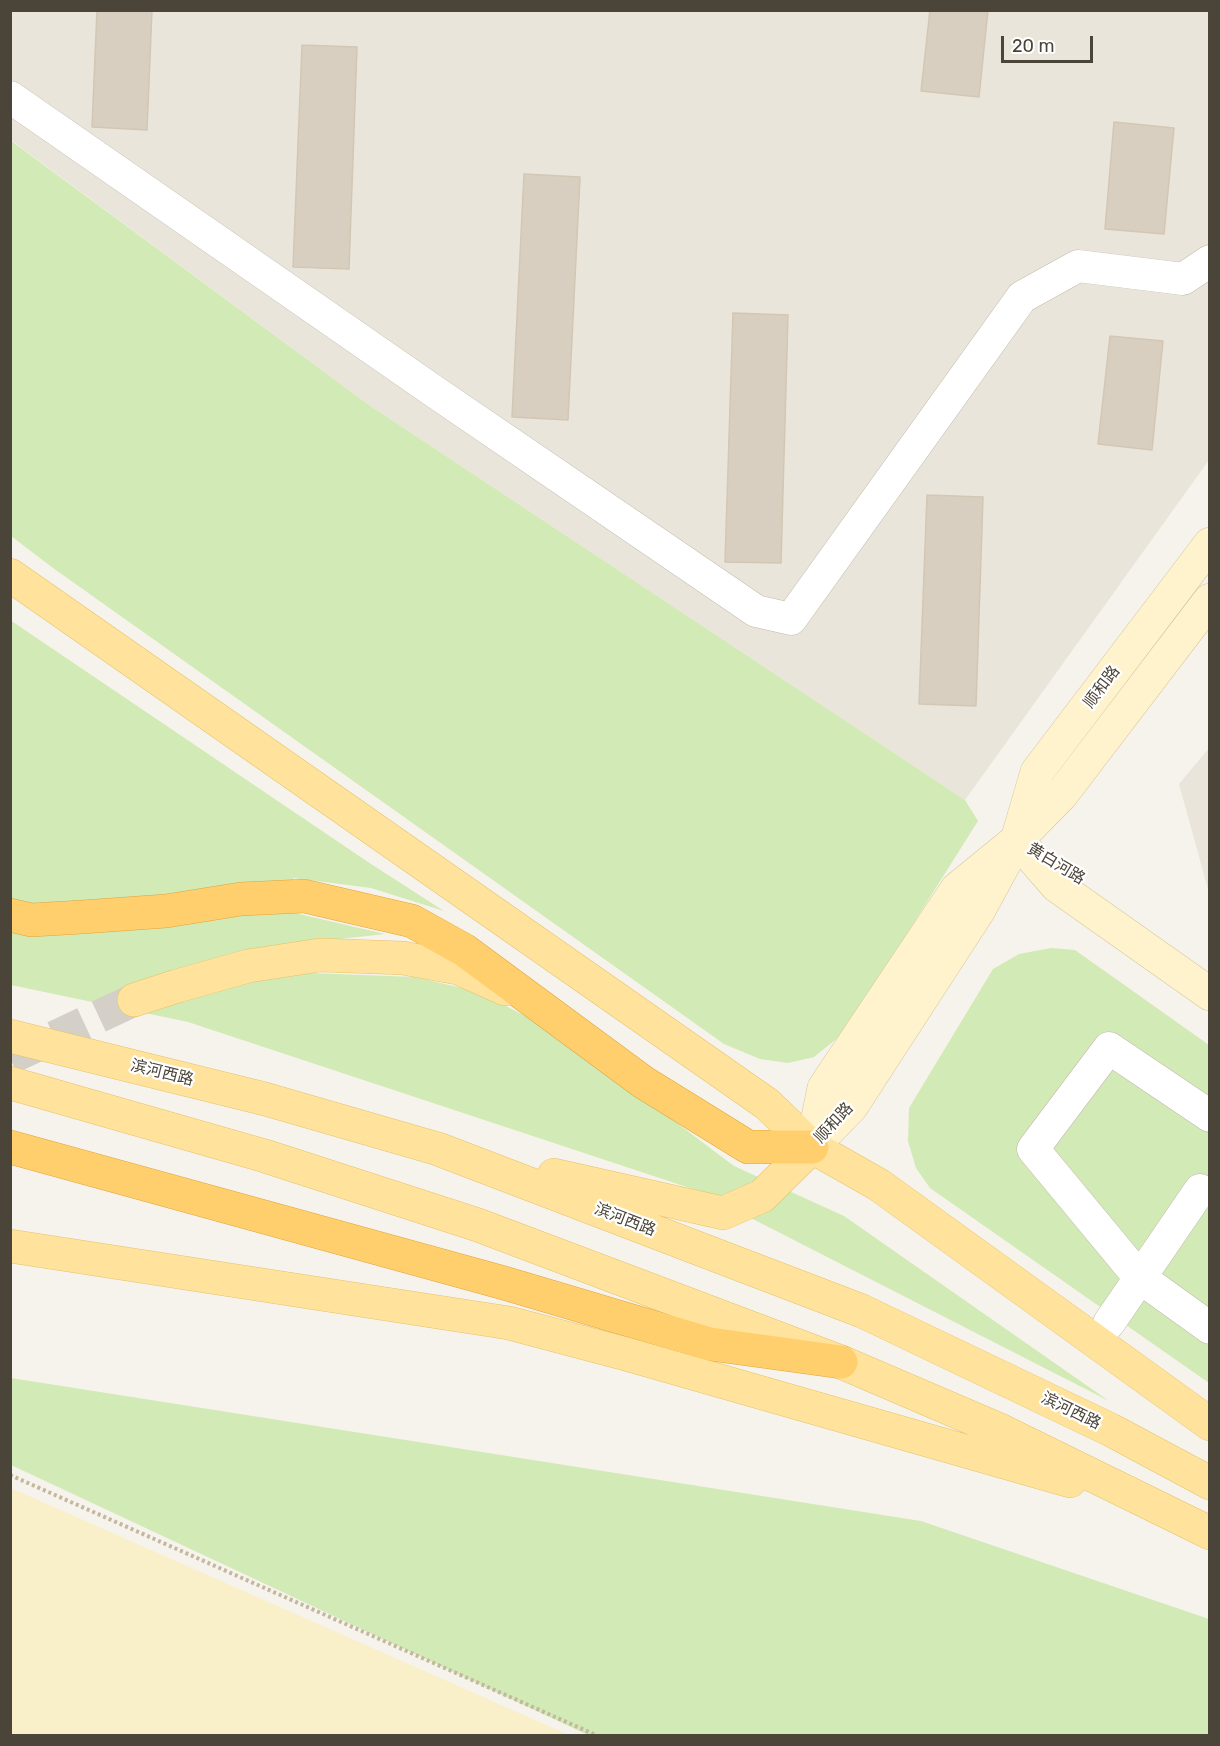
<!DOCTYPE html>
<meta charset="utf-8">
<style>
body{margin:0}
#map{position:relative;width:1220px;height:1746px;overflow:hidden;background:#f6f3ec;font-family:Rubik,sans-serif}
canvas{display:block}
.frame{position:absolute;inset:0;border:12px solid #4b4439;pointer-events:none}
.scale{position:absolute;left:1001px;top:36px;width:92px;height:27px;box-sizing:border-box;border:3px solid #4b4439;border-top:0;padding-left:8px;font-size:18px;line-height:21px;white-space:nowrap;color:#4b4439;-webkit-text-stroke:4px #fff;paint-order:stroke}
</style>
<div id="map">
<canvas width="1220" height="1746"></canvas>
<div class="frame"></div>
<div class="scale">20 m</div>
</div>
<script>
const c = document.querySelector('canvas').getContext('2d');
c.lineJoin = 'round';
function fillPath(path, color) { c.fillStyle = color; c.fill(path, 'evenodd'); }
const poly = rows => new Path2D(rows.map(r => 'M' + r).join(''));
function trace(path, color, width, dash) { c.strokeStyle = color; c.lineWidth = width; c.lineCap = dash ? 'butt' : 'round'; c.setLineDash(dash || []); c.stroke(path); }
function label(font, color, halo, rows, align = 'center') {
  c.font = font + ' Rubik,"Noto Sans SC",sans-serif'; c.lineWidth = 4.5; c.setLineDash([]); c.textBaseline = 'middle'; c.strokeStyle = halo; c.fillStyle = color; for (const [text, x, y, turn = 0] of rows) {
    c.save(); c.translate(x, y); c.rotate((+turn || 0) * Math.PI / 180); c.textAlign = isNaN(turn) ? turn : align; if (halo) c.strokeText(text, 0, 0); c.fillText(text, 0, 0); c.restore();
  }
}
const residential = poly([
 [11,11,1209,11,1209,460,965,800,369,405,11,140],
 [1209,748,1210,893,1209,893,1179,784]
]);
const green = poly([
 [10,140,369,405,965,800,978,821,845,1032,814,1057,788,1063,760,1059,724,1044,53,568,11,536],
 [10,620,368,862,444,911,371,888,293,878,299,914,385,934,304,943,310,973,415,977,479,992,556,1032,734,1166,844,1216,1109,1401,696,1190,188,1022,11,985],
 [1051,948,1075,950,1209,1045,1209,1383,930,1188,916,1168,908,1141,909,1108,993,969,1019,954],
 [11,1378,921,1521,1209,1619,1209,1735,588,1735,11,1465]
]);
const sand = poly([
 [11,1488,569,1735,11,1735]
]);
const building = poly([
 [97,10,152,10,147,130,92,127,97,10],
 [930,10,988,10,979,97,921,91,930,10],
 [302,45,357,47,349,269,293,267,302,45],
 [1114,122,1174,128,1164,234,1105,229,1114,122],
 [524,174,580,177,568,420,512,417,524,174],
 [733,313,788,315,781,563,725,562,733,313],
 [1110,336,1163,341,1152,450,1098,444,1110,336],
 [927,495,983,497,976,706,919,704,927,495]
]);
const primaryTunnel = poly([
 [10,1058,134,1000]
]);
const path = poly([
 [10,1475,598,1736]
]);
const street = poly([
 [10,97,435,392,756,611,791,619,1022,297,1078,266,1183,279,1210,261],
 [1210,1116,1109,1048,1033,1149,1139,1277,1210,1328],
 [1109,1323,1200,1190]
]);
const secondary = poly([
 [1017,840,1057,886,1210,994],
 [812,1147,851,1107,979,910,1017,840,1037,772,1210,544],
 [812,1147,824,1088,957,889,1017,840,1062,794,1210,600]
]);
const primary = poly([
 [10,575,767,1104,812,1147,879,1185,1210,1424],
 [134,1000,177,986,248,966,320,955,403,958,458,968,505,989],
 [10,1036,265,1099,438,1149,862,1311,1111,1430,1210,1483],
 [10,1083,265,1156,478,1225,841,1362,1002,1431,1210,1533],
 [554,1175,723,1213,762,1196,812,1147],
 [10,1246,509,1323,626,1354,1070,1481]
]);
const highway = poly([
 [10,915,31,920,82,917,166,911,241,899,304,896,412,921,464,950,643,1082,748,1147,812,1147],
 [10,1147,504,1283,710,1344,841,1362]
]);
const streetNames = [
 ["顺和路",1102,687,-53],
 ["黄白河路",1056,864,31],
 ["滨河西路",162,1073,14],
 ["顺和路",834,1123,-47],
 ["滨河西路",625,1220,21],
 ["滨河西路",1071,1411,26]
];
fillPath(residential, '#eae5da');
fillPath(green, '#d2eab5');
fillPath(sand, '#f9efc9');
fillPath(building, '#d8cfc1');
trace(building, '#d3c7b4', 1.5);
trace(primaryTunnel, '#d4d0c8', 33, [33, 16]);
trace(street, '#c2bbae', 33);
trace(secondary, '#d6c79b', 34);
trace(primary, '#e6c16a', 34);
trace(highway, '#e0a43c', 34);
trace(path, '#c4b79f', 4, [3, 3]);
trace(street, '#fff', 32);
trace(secondary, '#fff3cd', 33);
trace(primary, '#ffe39c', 33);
trace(highway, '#ffcf6e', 33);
label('16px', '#4b4439', '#fff', streetNames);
</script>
